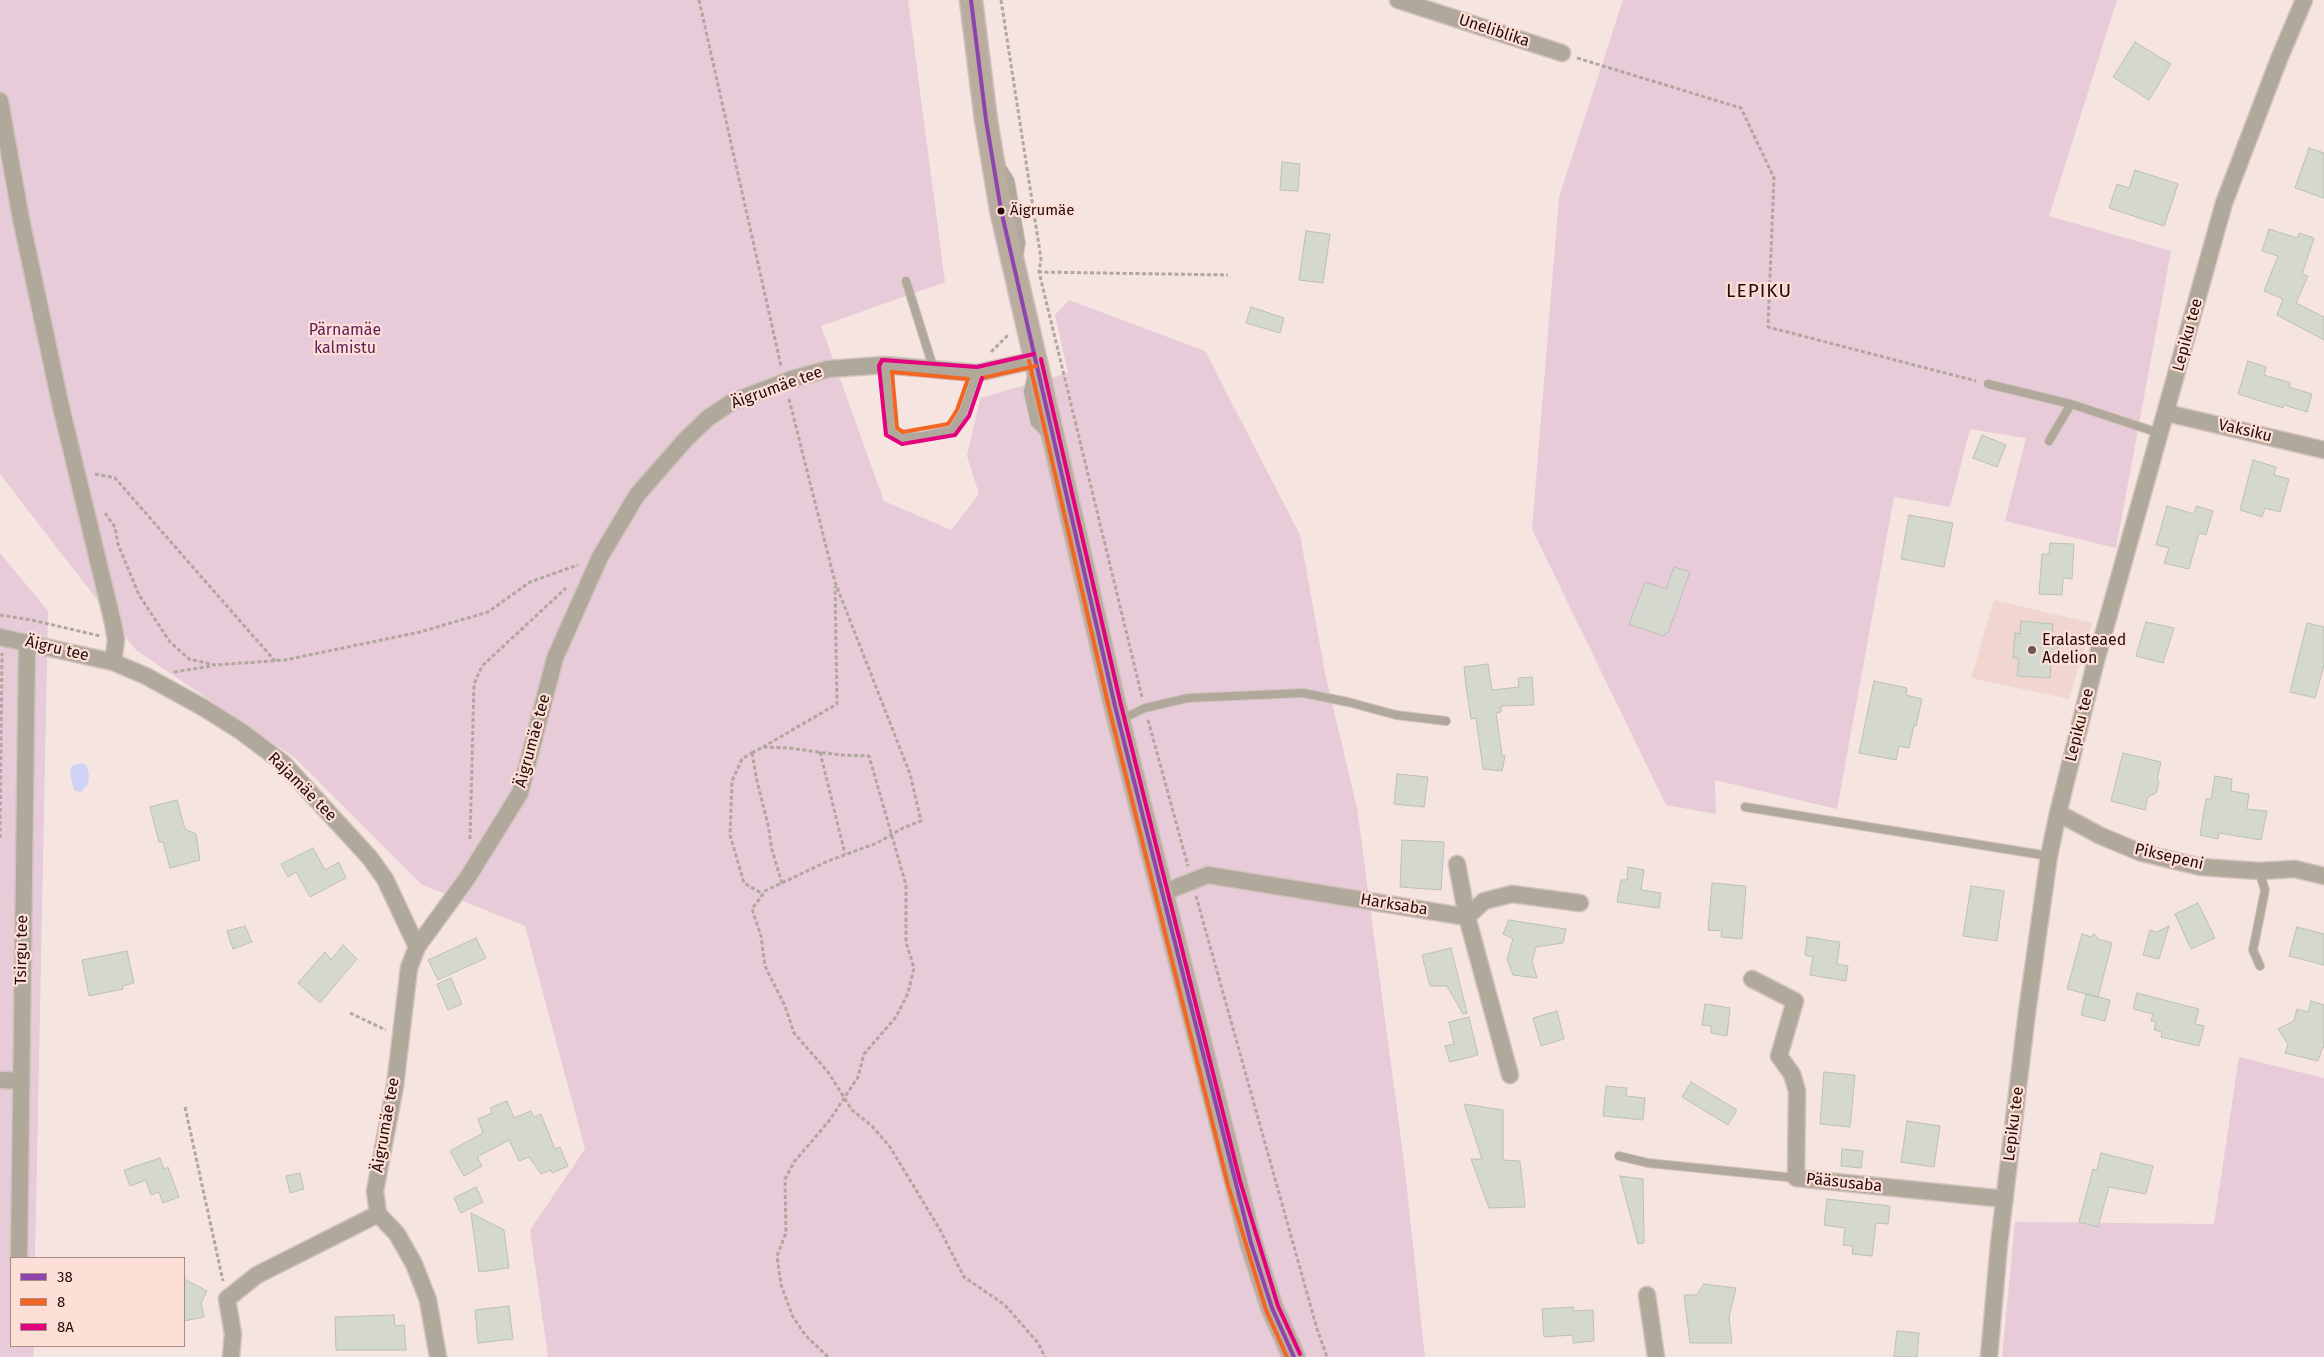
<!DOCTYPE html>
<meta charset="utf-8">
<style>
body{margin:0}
#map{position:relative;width:2324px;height:1357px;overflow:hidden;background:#f5e4df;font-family:"Fira Sans",sans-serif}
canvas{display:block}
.legend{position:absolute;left:10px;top:1257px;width:175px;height:90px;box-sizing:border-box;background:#fddfd7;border:1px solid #a78b84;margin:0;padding:6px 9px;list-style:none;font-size:15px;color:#250c07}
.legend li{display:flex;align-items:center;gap:10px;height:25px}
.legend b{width:25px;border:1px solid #a78b84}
</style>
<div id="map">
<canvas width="2324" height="1357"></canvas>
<ul class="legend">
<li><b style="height:6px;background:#8e44ad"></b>38</li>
<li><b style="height:6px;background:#f26522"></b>8</li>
<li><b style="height:6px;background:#e5007d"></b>8A</li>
</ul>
</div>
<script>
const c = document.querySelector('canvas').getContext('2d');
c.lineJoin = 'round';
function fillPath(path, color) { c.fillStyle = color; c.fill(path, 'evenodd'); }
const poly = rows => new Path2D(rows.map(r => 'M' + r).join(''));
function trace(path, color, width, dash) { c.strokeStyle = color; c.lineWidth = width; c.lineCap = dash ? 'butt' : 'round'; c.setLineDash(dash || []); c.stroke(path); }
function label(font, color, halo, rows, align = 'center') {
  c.font = font + ' "Fira Sans",sans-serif'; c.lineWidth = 4.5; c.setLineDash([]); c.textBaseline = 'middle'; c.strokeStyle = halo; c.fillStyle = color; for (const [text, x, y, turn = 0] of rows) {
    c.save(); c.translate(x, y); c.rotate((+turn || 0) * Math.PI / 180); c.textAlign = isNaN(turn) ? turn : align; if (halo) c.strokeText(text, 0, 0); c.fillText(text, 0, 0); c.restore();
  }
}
const built = poly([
 [1994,600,2092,623,2069,699,1971,678]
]);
const green = poly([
 [0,0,908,0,945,282,821,326,884,501,951,530,979,494,967,456,980,398,1068,373,1055,315,1069,300,1205,351,1300,535,1325,673,1357,808,1404,1162,1425,1357,548,1357,530,1230,585,1149,525,926,421,884,295,758,136,650,0,474],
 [1623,0,2117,0,2049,216,2171,251,2116,548,2005,521,2026,438,1970,429,1950,507,1894,497,1837,809,1715,780,1716,814,1666,805,1532,529,1559,197],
 [0,553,48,611,35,1258,11,1258,11,1346,34,1346,33,1357,0,1357],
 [2239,1057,2324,1078,2324,1357,2002,1357,2015,1222,2214,1224]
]);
const water = poly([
 [82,763,87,766,89,776,88,784,81,792,74,790,70,773,72,766]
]);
const building = poly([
 [2135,42,2171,64,2149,100,2113,77,2135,42],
 [2309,148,2324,153,2324,198,2295,188,2309,148],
 [1282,162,1300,164,1298,191,1280,190,1282,162],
 [2135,170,2178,184,2164,226,2109,208,2117,184,2129,188,2135,170],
 [2269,229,2297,238,2299,233,2314,238,2302,274,2308,276,2296,303,2324,317,2324,340,2277,315,2283,299,2264,291,2278,256,2262,251,2269,229],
 [1306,231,1330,234,1323,283,1299,280,1306,231],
 [1251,307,1284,318,1280,333,1246,323,1251,307],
 [2248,361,2266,367,2264,375,2291,383,2289,387,2312,394,2307,412,2284,405,2283,408,2238,394,2248,361],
 [1982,435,2006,445,1997,467,1973,458,1982,435],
 [2253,460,2276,467,2274,475,2289,479,2280,512,2265,508,2262,517,2240,510,2253,460],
 [2167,506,2194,514,2196,506,2213,511,2206,535,2199,533,2189,569,2164,563,2169,548,2156,545,2167,506],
 [1909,515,1953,523,1944,567,1901,559,1909,515],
 [2050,543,2074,544,2072,579,2063,578,2062,595,2039,594,2042,554,2049,554,2050,543],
 [1674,567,1690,572,1668,633,1666,633,1664,636,1629,624,1645,582,1666,589,1674,567],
 [2021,621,2053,624,2052,636,2059,636,2056,664,2051,663,2050,678,2017,676,2019,658,2013,658,2015,633,2020,634,2021,621],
 [2146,622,2174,628,2163,663,2136,656,2146,622],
 [2307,623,2324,627,2324,665,2315,698,2290,692,2307,623],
 [1488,664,1492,690,1519,687,1518,678,1532,677,1534,705,1501,706,1501,712,1496,713,1502,755,1505,756,1502,771,1483,769,1476,718,1471,719,1466,686,1464,667,1488,664],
 [1874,681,1907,688,1906,695,1922,699,1916,726,1914,725,1909,748,1899,746,1896,760,1859,753,1874,681],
 [2123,753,2161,762,2157,779,2159,782,2156,793,2148,797,2145,810,2111,801,2123,753],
 [1397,774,1428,777,1424,807,1394,804,1397,774],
 [2215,776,2232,779,2231,791,2249,794,2247,809,2267,811,2261,840,2219,833,2218,839,2200,835,2206,799,2211,799,2215,776],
 [177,800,185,829,196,834,200,860,170,868,163,842,159,842,150,807,177,800],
 [1402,840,1444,842,1441,890,1400,887,1402,840],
 [313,848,325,870,339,862,346,878,310,897,296,872,288,877,281,864,313,848],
 [1628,867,1644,870,1641,890,1661,893,1659,908,1617,902,1621,880,1627,880,1628,867],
 [1712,883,1746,886,1742,939,1721,937,1722,931,1708,930,1712,883],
 [1971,886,2004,891,1997,941,1963,936,1971,886],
 [2198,903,2215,938,2191,949,2175,914,2198,903],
 [1509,920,1566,929,1563,943,1536,947,1532,961,1537,978,1513,975,1507,959,1513,939,1503,934,1509,920],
 [245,926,252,942,233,949,227,931,245,926],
 [2169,926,2159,959,2143,955,2150,930,2157,932,2169,926],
 [2297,927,2324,934,2324,965,2289,956,2297,927],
 [2082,934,2091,937,2094,934,2098,939,2112,943,2098,997,2067,989,2082,934],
 [1807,937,1840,942,1837,964,1848,966,1846,981,1810,975,1813,957,1805,955,1807,937],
 [476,938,486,958,438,980,428,960,476,938],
 [343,945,357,959,320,1003,298,983,325,952,331,960,343,945],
 [1451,948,1467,1013,1463,1014,1447,986,1430,986,1422,955,1451,948],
 [127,951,134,983,122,986,123,989,89,996,82,960,127,951],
 [451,978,462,1004,448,1010,437,984,451,978],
 [2137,993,2199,1009,2195,1024,2204,1026,2199,1046,2161,1037,2162,1032,2154,1030,2156,1022,2151,1021,2153,1014,2133,1009,2137,993],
 [2086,994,2110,1000,2105,1021,2081,1015,2086,994],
 [2311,1001,2324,1005,2324,1047,2322,1049,2318,1061,2285,1053,2288,1044,2278,1029,2294,1021,2297,1009,2308,1012,2311,1001],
 [1705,1004,1730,1008,1727,1036,1711,1033,1711,1026,1702,1025,1705,1004],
 [1557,1011,1564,1039,1541,1046,1533,1018,1557,1011],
 [1469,1017,1478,1055,1450,1062,1445,1046,1454,1044,1449,1022,1469,1017],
 [1824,1072,1855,1075,1850,1127,1820,1124,1824,1072],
 [1691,1082,1737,1110,1728,1125,1682,1097,1691,1082],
 [1606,1086,1627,1088,1626,1096,1645,1098,1643,1120,1603,1116,1606,1086],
 [507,1101,514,1118,531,1111,534,1117,541,1114,555,1149,560,1147,568,1166,552,1173,551,1170,541,1174,529,1157,519,1161,509,1140,477,1157,482,1166,464,1176,450,1151,483,1133,478,1119,492,1113,490,1108,507,1101],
 [1464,1104,1503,1110,1503,1160,1520,1161,1525,1207,1489,1208,1471,1159,1482,1159,1464,1104],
 [1907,1121,1940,1126,1934,1167,1901,1162,1907,1121],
 [1842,1149,1863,1151,1861,1168,1841,1166,1842,1149],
 [2101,1153,2153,1166,2146,1194,2109,1187,2098,1227,2079,1222,2093,1169,2097,1170,2101,1153],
 [160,1158,164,1169,168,1167,179,1197,163,1203,159,1192,151,1195,146,1180,130,1186,124,1170,160,1158],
 [300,1173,304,1189,290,1193,286,1176,300,1173],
 [1620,1176,1643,1179,1644,1243,1638,1244,1620,1176],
 [476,1187,483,1202,461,1213,454,1198,476,1187],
 [1827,1199,1890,1206,1888,1224,1876,1223,1872,1256,1852,1254,1853,1246,1843,1245,1845,1228,1824,1225,1827,1199],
 [471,1213,504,1230,509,1268,479,1272,471,1213],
 [184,1279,207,1291,201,1303,204,1317,184,1321,184,1279],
 [1704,1284,1736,1288,1729,1317,1732,1343,1690,1343,1684,1295,1696,1295,1704,1284],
 [509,1306,513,1339,478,1343,475,1310,509,1306],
 [1573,1307,1573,1311,1593,1310,1594,1341,1573,1343,1573,1335,1544,1337,1542,1309,1573,1307],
 [394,1315,395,1326,404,1325,406,1350,336,1350,335,1317,394,1315],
 [1897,1331,1919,1333,1917,1357,1894,1357,1897,1331]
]);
const path = poly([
 [699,0,781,366],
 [1001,0,1041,259,1039,272,1142,697],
 [1577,58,1741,108,1774,178,1768,327,1976,381],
 [1038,272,1228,275],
 [991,352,1009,334],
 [789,399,835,582,910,774,921,821,903,828,877,843,828,861,765,891,752,909,761,936,765,966,785,1006,794,1033,828,1072,852,1110,872,1126,890,1147,939,1228,964,1277,1005,1305,1038,1343,1045,1357],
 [95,474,115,478,275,661],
 [105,513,115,527,118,544,139,595,170,642,189,659,215,665,285,660,420,632,488,612,530,582,578,565],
 [0,615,32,620,100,636],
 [174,672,212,666],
 [1148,720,1188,866],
 [763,747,837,704,835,586],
 [753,752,742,759,732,781,730,835,744,883,763,894],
 [820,752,845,854],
 [752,753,763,747,789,748,841,755,869,756,906,885,906,942,914,968,908,993,896,1017,864,1054,858,1077,829,1121,794,1162,785,1179,786,1233,777,1256,781,1285,793,1317,806,1336,828,1357],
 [752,753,757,781,768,825,772,850,782,883],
 [0,838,2,653],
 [470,839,474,684,482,666,566,588],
 [1196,896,1317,1329,1327,1357],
 [350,1013,386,1030],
 [185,1107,223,1281]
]);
const service = poly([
 [1002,168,1010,180,1021,243,1019,255],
 [906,281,934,370],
 [885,365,891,432,902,438,923,436,952,430,963,413,977,373],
 [1032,375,1028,392,1035,423,1045,433],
 [1988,384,2071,404,2159,433],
 [2049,441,2071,404],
 [1120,720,1145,708,1188,698,1303,693,1348,702,1396,715,1446,721],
 [1745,807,2049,856],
 [2259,871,2265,890,2253,950,2260,966],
 [1619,1156,1648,1163,1796,1178]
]);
const minor = poly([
 [1398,0,1562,53],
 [0,101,21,219,61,407,113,623,116,640,113,662],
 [2167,413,2324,450],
 [0,637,113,662,146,676,204,708,242,732,283,763,370,858,385,879,417,947],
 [2058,813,2101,836,2142,853,2201,867,2259,871,2295,869,2324,876],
 [1457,864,1467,917,1484,901,1512,894,1580,903],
 [1162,893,1208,875,1467,917,1510,1075],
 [1752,979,1795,1001,1779,1056,1792,1074,1797,1091,1796,1178,2005,1199],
 [0,1080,21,1081],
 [378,1214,375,1191,395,1086,409,968,417,947,468,877,520,793,555,658,600,557,637,495,686,439,708,418,732,402,792,379,828,369,885,365,977,373,1035,360],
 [378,1214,397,1234,414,1264,428,1300,438,1357],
 [19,1258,27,642],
 [1647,1295,1656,1357],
 [231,1357,233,1334,227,1299,257,1275,378,1214],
 [1989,1357,1999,1244,2027,1012,2049,856,2058,813,2095,664,2224,203,2279,59,2304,0]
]);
const secondary = poly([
 [971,0,986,120,1001,210,1115,706,1251,1243,1272,1308,1294,1357]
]);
const bus1 = poly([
 [971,0,986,120,1001,210,1115,706,1251,1243,1272,1308,1294,1357]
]);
const bus2 = poly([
 [1029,361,1109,708,1228,1185,1266,1310,1287,1357],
 [892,372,968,379,957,410,948,424,903,432,897,428,892,372],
 [982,378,1036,366]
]);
const bus3 = poly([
 [1041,359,1121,705,1240,1181,1278,1306,1300,1354],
 [982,378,969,416,955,435,902,444,886,435,879,366,882,360,977,367,1034,354]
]);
const markers = [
 [1001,211,4.5,"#250c07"],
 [2032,650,5,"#6e5853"]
];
const busNames = [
 ["Äigrumäe",1010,211]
];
const streetNames = [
 ["Uneliblika",1494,31,18],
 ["Lepiku tee",2188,335,-75],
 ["Äigrumäe tee",777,388,-20],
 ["Vaksiku",2245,431,13],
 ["Äigru tee",57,649,13],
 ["Lepiku tee",2080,725,-76],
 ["Äigrumäe tee",533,741,-75],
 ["Rajamäe tee",302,787,45],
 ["Piksepeni",2169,857,13],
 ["Harksaba",1394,905,9],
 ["Tsirgu tee",22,950,-89],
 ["Lepiku tee",2014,1124,-83],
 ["Äigrumäe tee",386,1125,-80],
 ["Pääsusaba",1844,1183,6]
];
const parkNames = [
 ["Pärnamäe",345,331],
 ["kalmistu",345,349]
];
const poiNames = [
 ["Eralasteaed",2042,641],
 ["Adelion",2042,659]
];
const quarterNames = [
 ["LEPIKU",1759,292]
];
fillPath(built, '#f0d6cf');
fillPath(green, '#e7cbd8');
fillPath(water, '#ced2f4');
fillPath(building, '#d4d8ce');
trace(building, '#bbc0b6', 1);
trace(service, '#d2c2be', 10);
trace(minor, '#d2c2be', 19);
trace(secondary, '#d2c2be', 25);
trace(path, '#b1a79e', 3, [4, 2.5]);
trace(service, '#b0a89b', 8);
trace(minor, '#b0a89b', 16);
trace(secondary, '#baada0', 22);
trace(bus1, '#8e44ad', 4);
trace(bus2, '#f26522', 4);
trace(bus3, '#e5007d', 4);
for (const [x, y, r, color] of markers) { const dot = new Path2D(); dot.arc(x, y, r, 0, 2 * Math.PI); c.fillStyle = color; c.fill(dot); trace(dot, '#fddfd7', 2); }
label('15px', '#250c07', '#fddfd7', busNames, 'left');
label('16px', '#250c07', '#fddfd7', streetNames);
label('16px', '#622058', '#fddfd7', parkNames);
label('16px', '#250c07', '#fddfd7', poiNames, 'left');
c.letterSpacing = '1px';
label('19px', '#250c07', '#fddfd7', quarterNames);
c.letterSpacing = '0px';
</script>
